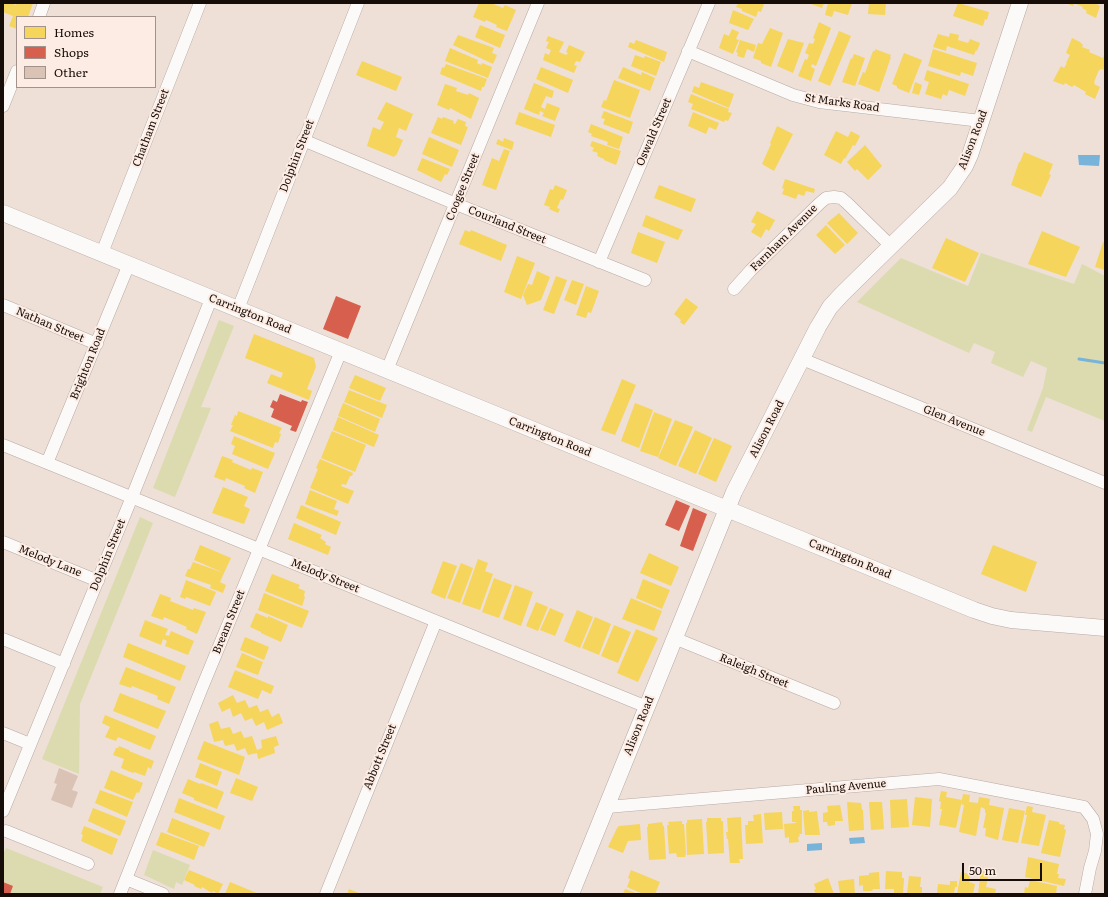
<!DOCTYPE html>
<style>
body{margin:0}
#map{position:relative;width:1108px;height:897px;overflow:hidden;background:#eedfd7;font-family:Literata,serif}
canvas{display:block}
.frame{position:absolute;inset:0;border:4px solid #160d08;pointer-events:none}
.legend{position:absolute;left:16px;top:16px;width:140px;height:72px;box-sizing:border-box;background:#fdece3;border:1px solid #a1938b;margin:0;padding:5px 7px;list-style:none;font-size:12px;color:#160d08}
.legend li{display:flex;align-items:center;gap:8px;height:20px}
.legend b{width:20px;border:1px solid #a1938b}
.scale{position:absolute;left:962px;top:863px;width:80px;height:18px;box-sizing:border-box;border:2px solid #160d08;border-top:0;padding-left:5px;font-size:12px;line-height:14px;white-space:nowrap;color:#160d08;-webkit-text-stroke:3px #fdece3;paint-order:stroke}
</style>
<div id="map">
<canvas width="1108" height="897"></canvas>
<div class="frame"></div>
<ul class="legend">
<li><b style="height:11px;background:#f6d55c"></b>Homes</li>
<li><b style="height:11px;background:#d6604d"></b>Shops</li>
<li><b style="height:11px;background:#dac2b5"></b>Other</li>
</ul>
<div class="scale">50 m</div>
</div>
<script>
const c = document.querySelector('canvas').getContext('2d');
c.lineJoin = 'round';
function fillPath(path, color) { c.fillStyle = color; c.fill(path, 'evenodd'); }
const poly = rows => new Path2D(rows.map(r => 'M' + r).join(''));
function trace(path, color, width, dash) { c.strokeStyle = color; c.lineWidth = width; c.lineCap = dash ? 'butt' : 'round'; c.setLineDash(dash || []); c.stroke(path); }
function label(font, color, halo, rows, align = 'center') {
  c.font = font + ' Literata,serif'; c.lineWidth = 4; c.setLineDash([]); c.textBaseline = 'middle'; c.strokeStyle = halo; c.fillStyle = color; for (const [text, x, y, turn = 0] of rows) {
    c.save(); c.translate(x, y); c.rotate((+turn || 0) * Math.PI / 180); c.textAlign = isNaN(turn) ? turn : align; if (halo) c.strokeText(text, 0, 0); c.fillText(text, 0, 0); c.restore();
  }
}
const green = poly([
 [981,253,1074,284,1082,264,1105,276,1105,421,1046,397,1032,432,1027,430,1043,388,1047,368,1031,361,1023,377,991,363,995,352,974,343,969,353,857,302,901,258,968,286],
 [219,320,234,326,201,407,211,408,175,497,153,488],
 [140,517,153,523,80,704,79,774,42,759],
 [6,848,103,887,100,894,3,894,3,854],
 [153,850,190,865,182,885,176,882,174,889,144,875]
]);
const water = poly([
 [1078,155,1100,155,1099,166,1079,165],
 [864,837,865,843,850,844,849,838],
 [822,843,822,850,807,851,807,844]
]);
const homes = poly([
 [3,3,11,3,16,5,17,3,33,3,28,17,17,17,17,29,9,26,13,16,3,12],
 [479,3,491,3,503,8,505,5,516,10,507,31,496,27,497,25,486,20,485,22,473,17],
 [738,3,761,3,764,4,761,12,758,11,756,17,742,11,742,9,736,7],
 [808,3,824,3,822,8],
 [828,3,852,3,848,15,834,11,832,17,825,15],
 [869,3,886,3,885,15,868,14],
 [958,3,989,12,987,20,985,19,983,26,953,16],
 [1066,3,1095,3,1100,6,1096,18,1086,13,1087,11,1082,8,1083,7,1074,3,1073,6],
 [733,10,754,19,748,30,729,23],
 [819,22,831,28,816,66,812,64,811,67,815,69,811,81,798,76,805,59,807,60,809,55,805,53,809,43,813,44,815,39,813,38],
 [480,25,505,35,500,48,475,37],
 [770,28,783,33,771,67,761,63,761,61,753,58,758,43,762,44],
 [732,29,739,32,736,39,739,40,733,54,719,48,724,34,729,36],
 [839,31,851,36,830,86,818,81],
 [950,33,959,35,958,40,968,43,970,39,980,43,977,51,976,50,974,55,947,46,946,51,933,47,938,34,949,37],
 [458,35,494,48,492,53,497,55,493,64,453,45],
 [548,36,564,42,559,52,566,55,568,53,566,52,569,45,585,52,580,62,576,61,574,65,577,66,574,73,543,60,545,53,549,55,551,50,546,48,549,42,546,41],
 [1072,38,1080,42,1083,45,1082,47,1090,50,1089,52,1103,58,1104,55,1105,56,1105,70,1101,69,1100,70,1099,70,1094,82,1095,83,1094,84,1100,87,1095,99,1085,94,1086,92,1074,85,1072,87,1065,83,1064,85,1061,84,1053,81,1061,66,1064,68,1067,63,1066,63,1070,55,1066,53],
 [788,39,804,43,793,73,777,66],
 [636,40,667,52,664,62,628,47,630,42,634,44],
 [740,40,756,45,754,52,747,49,744,58,737,56,738,53,736,52],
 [450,48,478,60,477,63,481,65,482,63,492,67,488,78,445,61],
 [875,49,891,55,890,57,891,57,879,92,858,84,863,72,865,73,873,51,875,51],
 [933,49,977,63,973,76,961,72,960,76,928,66],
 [904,53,922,60,909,93,897,88,897,86,892,84],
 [854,54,865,58,855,86,842,82,851,58,852,59],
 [635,55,644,58,645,56,661,62,656,76,631,66],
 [362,61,402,77,396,91,356,75],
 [446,64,487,79,484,87,482,87,481,91,440,74,442,67,444,68],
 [541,67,573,80,568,93,536,79],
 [623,67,641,75,642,72,655,78,650,91,618,78],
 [927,70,969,84,965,96,949,90,947,96,943,94,941,99,925,94,929,82,924,80],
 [614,80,640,90,630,118,601,107,604,100,606,101],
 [701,82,734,94,729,108,692,92,694,86,699,88],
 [915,82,922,85,919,95,912,93],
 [534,83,554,91,552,98,546,96,541,107,545,109,547,103,560,108,555,121,542,116,544,113,540,111,539,115,524,109],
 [445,84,457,88,456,91,468,95,469,93,479,98,471,119,450,108,449,110,437,105],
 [691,94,729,109,728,112,732,113,728,121,725,120,724,122,691,109,693,104,688,102],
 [386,102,413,114,406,131,399,128,396,137,403,140,396,156,395,155,394,157,367,146,373,127,380,130,384,122,377,119],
 [604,111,633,122,629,134,603,124,605,119,601,118],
 [519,112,555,125,551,137,515,124],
 [693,112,719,123,716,130,709,127,706,134,688,126],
 [438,117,442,119,443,117,454,121,453,123,455,124,458,119,466,122,465,126,468,127,461,145,431,133],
 [591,124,623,137,619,149,607,145,608,142,591,136,592,134,588,132],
 [777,126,793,134,774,171,762,164,771,144,770,143],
 [836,131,848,137,851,131,860,136,855,146,853,145,845,159,844,158,841,164,824,155],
 [429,137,459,150,452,167,422,154],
 [504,138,514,142,512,150,496,144,498,139,503,142],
 [592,141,621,151,616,165,604,160,604,159,597,156,598,153,592,151,594,148,590,146],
 [865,145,882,166,868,180,857,169,855,171,847,162],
 [504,149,510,151,496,190,482,185,492,158,499,161],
 [1024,152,1053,164,1049,174,1051,175,1041,197,1011,185,1019,162,1020,162],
 [422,158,450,169,447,175,445,174,441,182,417,170],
 [785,179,815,189,814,193,806,191,804,196,798,194,796,199,782,194,784,189,782,188],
 [555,185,567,190,563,200,561,199,557,208,560,209,558,213,549,209,550,207,544,205,550,189,553,190],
 [659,185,696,199,691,212,654,198],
 [757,211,775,220,769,231,766,229,761,238,751,232,756,224,751,222],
 [839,213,858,233,847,244,827,223],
 [646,215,683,230,678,240,642,226],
 [826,225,845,245,835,254,816,235],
 [465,230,470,232,471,230,507,245,501,261,459,244],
 [1042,231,1080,247,1066,277,1028,264],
 [638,232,665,242,657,263,631,253],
 [946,238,979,253,965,282,932,268],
 [1103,242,1105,243,1105,270,1095,267],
 [517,256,535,263,521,299,504,292],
 [537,271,550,277,541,300,527,305,523,295,528,284,532,285],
 [556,276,567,280,554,314,543,310],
 [572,280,584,284,576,305,564,300],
 [586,286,599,291,591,313,588,312,586,318,576,315],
 [686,298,698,307,684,325,680,322,681,320,674,314],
 [254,334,314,358,316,367,307,389,312,391,309,400,267,383,271,374,281,378,283,373,245,358],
 [355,375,386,388,380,401,349,388],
 [622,379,636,385,615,435,601,430],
 [349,390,387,405,382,418,344,402],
 [343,403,380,419,375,432,338,416],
 [635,403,653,410,639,448,621,441],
 [238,411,282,428,279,433,281,434,278,443,275,442,273,448,230,431,233,425,231,425,235,415,237,416],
 [654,412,672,419,658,457,640,451],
 [338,417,379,435,374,447,333,430],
 [675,420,693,427,676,466,658,458],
 [695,430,712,438,696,474,678,466],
 [332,431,366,445,355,472,321,458],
 [234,436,275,453,268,469,232,454,235,446,231,444],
 [714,438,732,446,716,482,698,474],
 [222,456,233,460,232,462,251,470,252,468,263,472,255,493,244,488,245,486,226,478,225,481,214,477],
 [320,459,353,473,352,476,350,476,346,485,342,484,341,486,354,491,348,504,310,488,318,469,316,468],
 [223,487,248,497,244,506,250,509,244,524,212,513],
 [310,490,337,501,334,509,339,511,337,516,305,504],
 [301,505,341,522,336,535,296,518],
 [294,523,322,535,320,538,326,542,325,544,331,547,328,555,288,539],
 [200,545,231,558,224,573,194,560],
 [993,545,1037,562,1026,592,981,574],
 [649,553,679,567,671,586,640,573],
 [478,559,488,563,485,571,493,574,480,610,462,604],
 [443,561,457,566,445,599,431,593],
 [193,562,224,573,220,582,226,585,223,593,210,588,211,585,185,576,188,569,190,569],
 [461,563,473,568,460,603,447,598],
 [272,574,300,585,298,588,305,591,304,596,305,597,302,606,265,591],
 [494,578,512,585,499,618,482,612],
 [643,579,670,590,662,609,636,598],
 [186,580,216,592,210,606,186,597,185,599,180,597],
 [515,585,533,592,521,626,503,619],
 [264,593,309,611,302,628,258,610],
 [160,594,171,598,170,601,193,610,194,608,206,612,197,634,186,629,187,627,164,617,163,620,151,616],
 [631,598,662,611,654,631,622,619],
 [536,602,548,607,538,631,526,626],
 [550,608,564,614,555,636,540,630],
 [577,610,593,617,580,648,564,641],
 [256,613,268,618,268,616,288,625,281,642,261,633,261,632,250,627],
 [595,617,611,624,599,655,582,648],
 [145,620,168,629,165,635,169,636,171,631,194,641,188,655,165,646,167,641,163,639,161,645,139,636],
 [614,625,631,632,618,663,601,656],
 [636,629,658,638,638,682,617,673],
 [245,637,269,647,264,660,240,650],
 [128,643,186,666,180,681,123,657],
 [242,653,263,662,258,675,236,667],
 [126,667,176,687,169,704,157,699,158,696,132,686,131,688,119,684],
 [235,670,274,686,271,694,262,690,258,699,228,687],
 [120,693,166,711,158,729,113,711],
 [233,695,237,703,245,700,249,708,257,705,260,712,268,709,272,717,279,713,283,723,267,730,264,722,256,726,252,718,245,721,241,713,233,717,230,708,222,712,218,703],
 [105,715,156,736,150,750,118,737,116,741,105,737,110,727,102,723],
 [218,721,221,729,230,727,233,734,241,731,244,738,252,736,257,750,262,748,261,740,276,736,279,745,274,747,275,753,258,759,257,753,248,755,245,748,237,751,234,744,225,746,223,740,214,742,209,724],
 [204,741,245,757,239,775,197,759],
 [119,746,129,750,129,751,154,761,151,769,148,767,145,776,134,772,133,773,121,768,124,759,113,755,116,748,118,748],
 [200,763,222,772,217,786,195,777],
 [111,770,143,783,139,793,137,792,133,800,104,788],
 [236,778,258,787,252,801,230,793],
 [188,779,200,784,201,783,224,792,217,809,194,800,194,798,182,793],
 [100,790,133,802,127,817,95,803],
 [941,791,947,792,946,797,962,800,956,828,939,825,942,809,940,809,941,802,939,801],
 [963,794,970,795,969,802,978,803,979,797,985,798,990,799,989,805,1004,808,998,840,985,836,986,828,983,828,986,813,985,813,985,809,981,807,976,836,959,832,964,805,961,804],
 [915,797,932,799,930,827,912,825],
 [179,798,225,816,220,830,174,812],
 [907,799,909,827,891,828,890,800],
 [847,802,861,803,862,810,863,810,864,830,849,831],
 [869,802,882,802,884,829,871,830],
 [840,805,843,821,835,821,835,825,828,826,827,822,823,822,823,813,828,812,827,806],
 [793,806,800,806,800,810,802,810,802,834,799,834,800,836,798,837,799,842,789,843,789,837,785,838,784,824,796,823,796,822,792,822,792,811,794,811],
 [1027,806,1033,807,1032,812,1046,815,1039,846,1021,843,1027,815,1025,815],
 [93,808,126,821,120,836,88,821],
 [1009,808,1025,811,1018,843,1002,840],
 [809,810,809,812,817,811,820,835,805,835,803,811],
 [782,812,783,829,765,830,764,813],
 [761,814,763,843,746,844,745,825,748,825,748,821,754,821,753,815],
 [741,817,743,859,739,859,740,863,730,863,728,839,727,839,726,832,728,832,727,818],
 [172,818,210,833,204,847,167,832],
 [707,818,721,818,721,821,723,821,724,853,708,854,706,822,707,822],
 [702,819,704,854,687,855,686,823,687,823,687,820],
 [1049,820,1059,822,1059,824,1065,825,1064,829,1066,830,1060,857,1041,853],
 [682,821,682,824,684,824,686,853,685,857,677,857,676,853,669,854,667,825,669,825,668,822],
 [662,822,663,826,664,826,666,859,649,860,647,827,648,827,648,824],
 [640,824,641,840,628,841,623,853,608,847,617,828,619,826],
 [84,826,118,839,112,855,81,841,83,835,81,834],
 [161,832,199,846,194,860,156,845],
 [1028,857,1059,864,1057,874,1059,874,1058,878,1066,879,1064,886,1025,877],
 [189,870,223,884,218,894,213,891,212,893,202,887,201,889,194,886,195,885,184,880],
 [631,870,660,882,655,894,643,894,627,887,630,879,628,878],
 [981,870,989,872,986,887,996,889,995,894,978,894],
 [886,871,902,872,902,878,904,878,903,894,894,894,894,889,885,889],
 [879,872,880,889,873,889,872,891,863,891,863,885,859,886,859,876,869,875,869,873],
 [961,872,970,874,969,882,975,884,973,894,957,894],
 [909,876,921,877,920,887,922,887,922,894,907,894],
 [828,878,834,894,816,894,814,890,816,889,814,884],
 [854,879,855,894,840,894,838,881],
 [1030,880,1057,886,1056,894,1024,894,1025,887,1028,888],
 [950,881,957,881,957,887,955,887,954,894,937,894,938,884,950,885],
 [230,882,259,894,225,894],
 [349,889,361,894,347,894],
 [625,889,638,894,623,894]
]);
const shops = poly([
 [336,296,361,306,348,339,323,329],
 [280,394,301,402,302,400,308,402,296,432,290,430,292,426,271,417,274,409,270,407,273,400,277,402],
 [676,500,690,506,679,531,665,525],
 [693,508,707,514,693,551,680,546],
 [3,882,13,886,10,894,3,894]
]);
const stream = poly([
 [1079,359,1105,363]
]);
const building = poly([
 [59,768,78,776,72,790,78,792,72,808,51,800,57,784,54,783]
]);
const street = poly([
 [39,17,44,3],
 [688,51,793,95,819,102,981,121],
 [3,106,17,71],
 [303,140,456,204,645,280],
 [102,253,200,3],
 [599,262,709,3],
 [734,289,751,270,820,203,826,198,834,197,841,198,847,203,891,246],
 [3,305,97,344],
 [238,309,358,3],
 [802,359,1105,483],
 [387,370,538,3],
 [3,445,647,707],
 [47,463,129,264],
 [3,542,98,581],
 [674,638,834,703],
 [3,639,64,664],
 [3,733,30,744],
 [607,807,939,779,1084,807,1093,819,1097,834,1095,851,1090,868,1085,894],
 [3,811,132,497,211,299],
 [6,831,88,864],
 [126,879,163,894],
 [120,894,201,690,341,351],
 [326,894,436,621]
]);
const secondary = poly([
 [3,213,974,610,992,616,1011,620,1105,628],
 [571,894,734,492,818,327,830,307,842,294,950,188,965,166,970,155,1020,3]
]);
const streetNames = [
 ["St Marks Road",842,103,8],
 ["Chatham Street",151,128,-69],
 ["Oswald Street",654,132,-67],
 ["Alison Road",973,140,-69],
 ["Dolphin Street",297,156,-69],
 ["Coogee Street",463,187,-68],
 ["Courland Street",507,225,22],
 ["Farnham Avenue",784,238,-45],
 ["Carrington Road",250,314,22],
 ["Nathan Street",50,325,23],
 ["Brighton Road",88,364,-68],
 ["Glen Avenue",954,421,22],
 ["Alison Road",767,429,-63],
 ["Carrington Road",550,437,22],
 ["Dolphin Street",108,555,-68],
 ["Carrington Road",850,559,22],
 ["Melody Lane",50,561,22],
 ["Melody Street",325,576,22],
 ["Bream Street",229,622,-68],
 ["Raleigh Street",754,671,22],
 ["Alison Road",639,726,-68],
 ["Abbott Street",380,757,-68],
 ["Pauling Avenue",846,787,-5]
];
fillPath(green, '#dcdbaf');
fillPath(water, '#78b3da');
fillPath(homes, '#f6d55c');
fillPath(shops, '#d6604d');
trace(stream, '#78b3da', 3);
fillPath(building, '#dac2b5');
trace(street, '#b6aba4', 13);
trace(secondary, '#b6aba4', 17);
trace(street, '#fcfaf9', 12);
trace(secondary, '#fcfaf9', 16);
label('11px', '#160d08', '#fdece3', streetNames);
</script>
